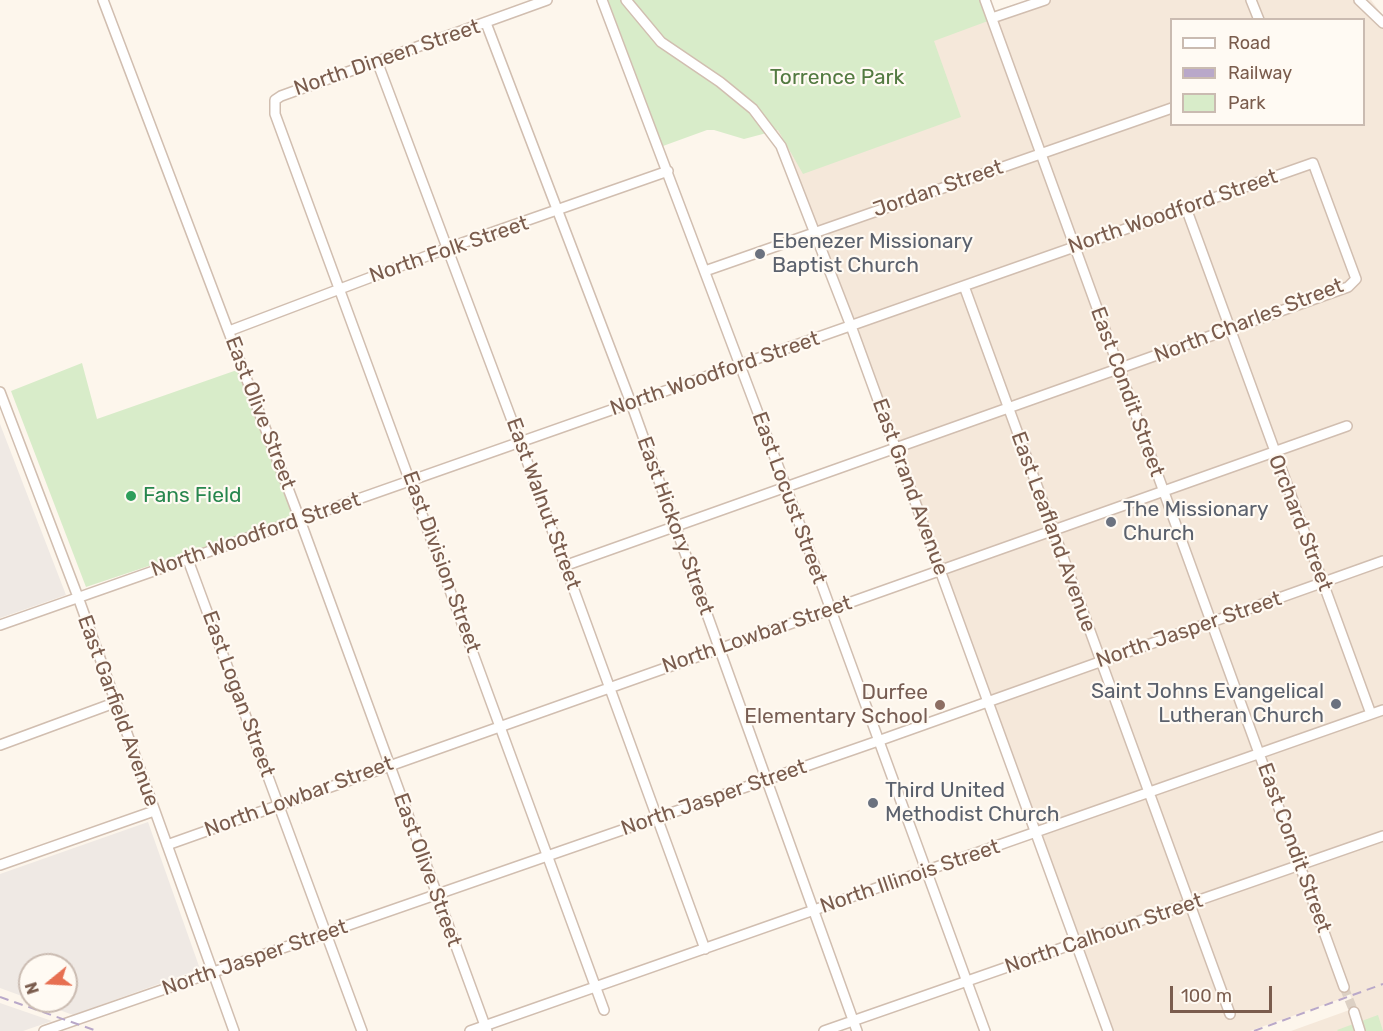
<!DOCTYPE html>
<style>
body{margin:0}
#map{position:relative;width:1383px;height:1031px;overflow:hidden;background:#fdf6ec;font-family:Rubik,sans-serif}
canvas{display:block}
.legend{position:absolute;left:1170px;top:18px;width:195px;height:108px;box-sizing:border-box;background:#fffaf3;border:2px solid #cabbb1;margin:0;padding:8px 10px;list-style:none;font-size:18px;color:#7a5c4d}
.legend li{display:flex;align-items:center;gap:12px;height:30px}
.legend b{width:30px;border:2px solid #cabbb1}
.north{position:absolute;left:18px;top:953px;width:60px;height:60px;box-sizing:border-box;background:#fffaf3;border:2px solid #cabbb1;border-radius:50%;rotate:252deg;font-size:16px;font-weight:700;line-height:24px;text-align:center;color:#7a5c4d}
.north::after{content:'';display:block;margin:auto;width:21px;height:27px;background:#e76f51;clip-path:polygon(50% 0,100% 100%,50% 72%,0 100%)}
.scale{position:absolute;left:1170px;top:986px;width:102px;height:27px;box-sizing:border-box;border:3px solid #7a5c4d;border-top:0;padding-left:8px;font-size:18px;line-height:21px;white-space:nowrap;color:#7a5c4d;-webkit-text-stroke:4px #fffaf3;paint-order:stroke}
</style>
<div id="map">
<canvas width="1383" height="1031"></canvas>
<ul class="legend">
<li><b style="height:8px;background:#fff"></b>Road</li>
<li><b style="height:8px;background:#b9a8c9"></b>Railway</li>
<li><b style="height:16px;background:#d8ecc9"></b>Park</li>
</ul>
<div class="north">N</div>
<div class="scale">100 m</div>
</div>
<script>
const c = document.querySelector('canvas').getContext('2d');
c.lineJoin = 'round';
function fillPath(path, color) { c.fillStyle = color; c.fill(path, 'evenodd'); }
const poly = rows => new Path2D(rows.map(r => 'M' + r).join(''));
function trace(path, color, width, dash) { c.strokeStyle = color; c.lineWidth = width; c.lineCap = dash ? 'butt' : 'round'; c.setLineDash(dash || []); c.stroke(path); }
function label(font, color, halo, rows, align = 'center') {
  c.font = font + ' Rubik,sans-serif'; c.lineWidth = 4.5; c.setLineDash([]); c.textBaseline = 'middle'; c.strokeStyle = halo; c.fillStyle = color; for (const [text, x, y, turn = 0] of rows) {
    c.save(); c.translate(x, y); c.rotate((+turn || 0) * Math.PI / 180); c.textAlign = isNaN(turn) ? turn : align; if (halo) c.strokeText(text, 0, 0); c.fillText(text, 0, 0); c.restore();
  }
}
const residential = poly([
 [1032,0,1371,0,1383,16,1383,709,1258,753,1346,997,1250,1031,1112,1031,792,165,753,106],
 [1172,20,1364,20,1364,124,1172,124],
 [1383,713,1383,1031,1291,1031,1355,1008,1263,755]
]);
const industrial = poly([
 [0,424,66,595,0,618],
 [148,822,200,969,73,1015,35,1001,66,1001,66,965,30,965,30,999,0,988,0,874],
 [0,1003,52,1021,23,1031,0,1031]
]);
const green = poly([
 [608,0,981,0,988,21,934,41,961,117,803,174,778,130,744,139,714,130,707,130,663,146],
 [82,363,97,419,237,370,295,517,86,587,11,391],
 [1378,1015,1383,1031,1338,1031,1337,1030]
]);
const minorTunnel = poly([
 [1344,987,1354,1012]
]);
const minor = poly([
 [103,0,300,520,487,1031],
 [547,0,281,96,275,100,275,114,604,1010],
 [602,0,786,487,985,1031],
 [626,0,661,42,720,82,753,109,781,146,851,326,1108,1031],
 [985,0,1344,987],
 [1251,0,1259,20],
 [1359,0,1383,23],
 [992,18,1045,0],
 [486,23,631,403,857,1031],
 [377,61,520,442,705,949],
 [1186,208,1371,714],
 [705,271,1172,108],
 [964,286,1230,1014],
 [229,331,448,248,668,171],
 [0,392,78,597,234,1031],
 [188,560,362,1031],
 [0,625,1313,163,1356,279,1348,287,564,566],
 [0,745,114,703],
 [167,845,1347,426],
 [0,865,154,811],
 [1354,1012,1360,1031],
 [44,1031,878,741,1383,561],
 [470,1031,1383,710],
 [824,1031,1383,836]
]);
const rail = poly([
 [0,997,97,1031],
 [1254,1031,1383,984]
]);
const markers = [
 [760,254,6,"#6b7280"],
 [131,496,6,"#2e9e5b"],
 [1111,522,6,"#6b7280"],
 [1336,704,6,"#6b7280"],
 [940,705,6,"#8d6e63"],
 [873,803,6,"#6b7280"]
];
const streetNames = [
 ["North Dineen Street",387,58,-19],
 ["Jordan Street",938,189,-19],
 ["North Woodford Street",1173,212,-19],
 ["North Folk Street",449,250,-19],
 ["North Charles Street",1249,321,-21],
 ["North Woodford Street",715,374,-19],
 ["East Condit Street",1127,392,70],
 ["East Olive Street",260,413,69],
 ["East Grand Avenue",910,487,70],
 ["East Locust Street",789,498,70],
 ["East Walnut Street",543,504,70],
 ["Orchard Street",1300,523,69],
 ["East Hickory Street",675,526,70],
 ["East Leafland Avenue",1053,532,70],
 ["North Woodford Street",256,535,-19],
 ["East Division Street",441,562,70],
 ["North Jasper Street",1189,630,-19],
 ["North Lowbar Street",757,635,-19],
 ["East Logan Street",238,694,70],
 ["East Garfield Avenue",118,711,70],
 ["North Lowbar Street",299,797,-20],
 ["North Jasper Street",714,798,-19],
 ["East Condit Street",1294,848,70],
 ["East Olive Street",427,870,70],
 ["North Illinois Street",910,877,-19],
 ["North Calhoun Street",1104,934,-19],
 ["North Jasper Street",255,958,-19]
];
const parkNames = [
 ["Torrence Park",837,78]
];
const worshipNames = [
 ["Ebenezer Missionary",772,242],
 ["Baptist Church",772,266],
 ["The Missionary",1123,510],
 ["Church",1123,534],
 ["Saint Johns Evangelical",1324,692,"right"],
 ["Lutheran Church",1324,716,"right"],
 ["Third United",885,791],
 ["Methodist Church",885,815]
];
const leisureNames = [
 ["Fans Field",143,496]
];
const educationNames = [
 ["Durfee",928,693],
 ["Elementary School",928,717]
];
fillPath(residential, '#f5e8da');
fillPath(industrial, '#efe9e4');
fillPath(green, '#d8ecc9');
trace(minorTunnel, '#dcd0c4', 9, [9, 4.5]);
trace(minor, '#d1beb0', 12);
trace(minor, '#fff', 9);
trace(rail, '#b9a8c9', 2, [9, 6]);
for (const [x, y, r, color] of markers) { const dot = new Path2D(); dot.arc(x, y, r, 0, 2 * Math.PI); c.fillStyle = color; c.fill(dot); trace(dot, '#fffaf3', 2); }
label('21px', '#7a5c4d', '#fffaf3', streetNames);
label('21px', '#537a41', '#fffaf3', parkNames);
label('21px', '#5b616d', '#fffaf3', worshipNames, 'left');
label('21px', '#27864d', '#fffaf3', leisureNames, 'left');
label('21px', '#785e54', '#fffaf3', educationNames, 'right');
</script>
